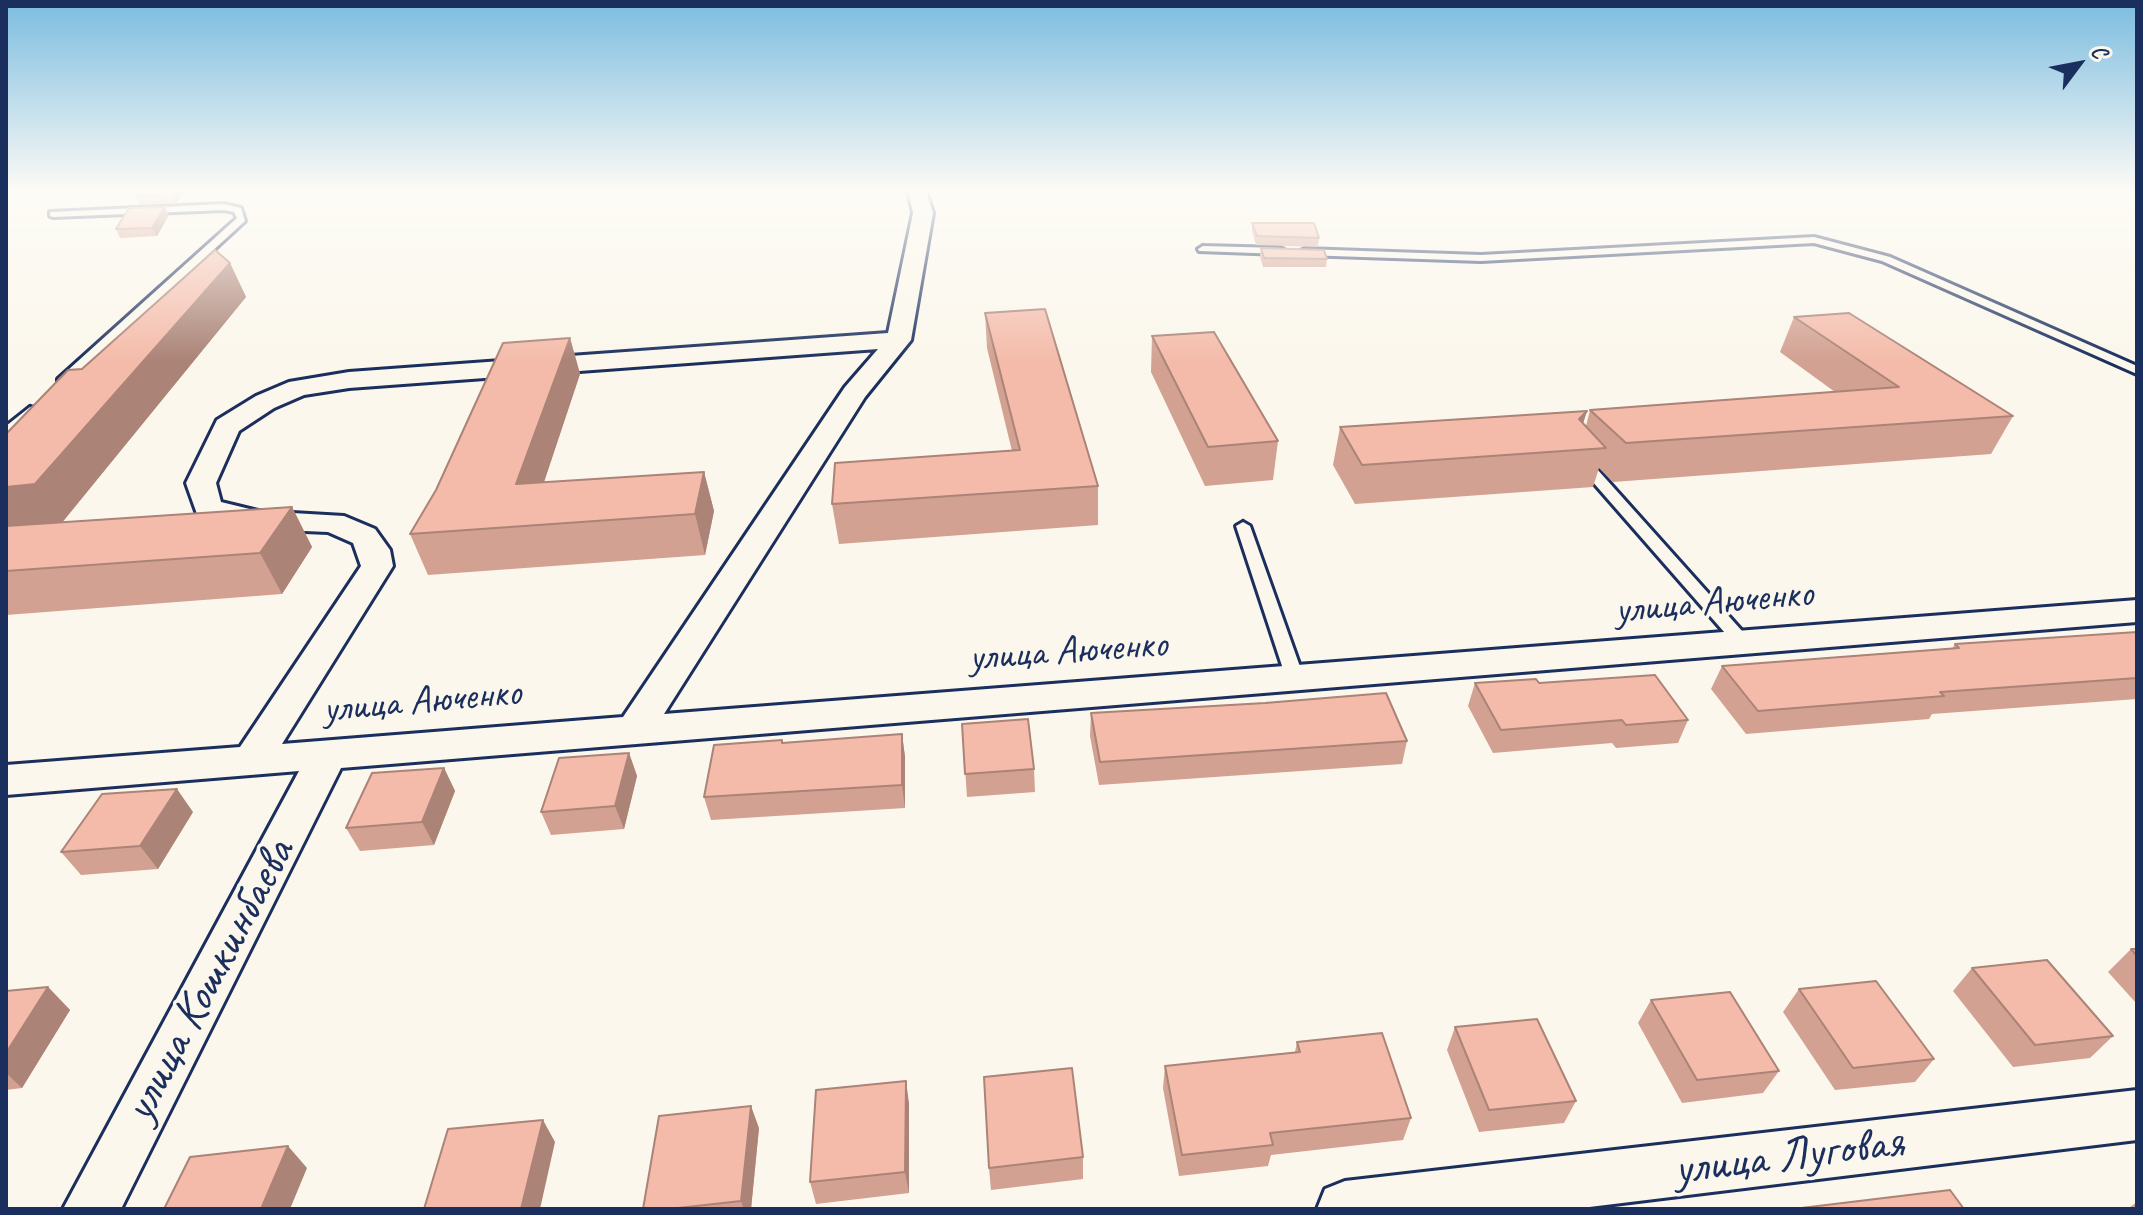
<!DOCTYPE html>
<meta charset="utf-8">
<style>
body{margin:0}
#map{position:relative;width:2143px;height:1215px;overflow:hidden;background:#fbf7ec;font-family:Caveat,sans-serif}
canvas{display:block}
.frame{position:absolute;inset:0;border:8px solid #1b2f5e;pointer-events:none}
.north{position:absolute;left:2039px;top:24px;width:80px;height:80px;-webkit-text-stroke:6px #fbf7ec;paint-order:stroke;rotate:58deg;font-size:22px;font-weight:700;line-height:32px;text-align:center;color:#1b2f5e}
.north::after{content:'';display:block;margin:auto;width:28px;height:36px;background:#1b2f5e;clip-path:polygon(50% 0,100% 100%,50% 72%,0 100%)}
</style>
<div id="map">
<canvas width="2143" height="1215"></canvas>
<div class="frame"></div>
<div class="north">С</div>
</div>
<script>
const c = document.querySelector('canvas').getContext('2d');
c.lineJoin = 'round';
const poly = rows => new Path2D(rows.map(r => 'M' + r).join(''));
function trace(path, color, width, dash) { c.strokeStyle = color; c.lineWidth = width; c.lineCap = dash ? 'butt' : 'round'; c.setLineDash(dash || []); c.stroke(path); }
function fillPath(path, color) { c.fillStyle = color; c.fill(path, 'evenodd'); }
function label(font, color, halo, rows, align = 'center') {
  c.font = font + ' Caveat,sans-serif'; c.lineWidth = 7; c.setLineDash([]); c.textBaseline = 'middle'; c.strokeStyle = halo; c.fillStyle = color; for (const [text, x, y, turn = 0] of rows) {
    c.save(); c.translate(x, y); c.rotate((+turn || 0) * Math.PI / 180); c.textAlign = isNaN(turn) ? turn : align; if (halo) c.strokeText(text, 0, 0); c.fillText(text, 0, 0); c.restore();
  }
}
const service = poly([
 [224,204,241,208,245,221,66,385,58,385,58,379,237,218,234,212,224,210,53,217,50,216,50,212,224,204],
 [1814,237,1890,257,2137,366,2137,374,1882,261,1814,243,1481,261,1304,255,1299,252,1304,249,1481,255,1814,237],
 [1203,246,1281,248,1286,251,1281,254,1199,251,1198,249,1203,246],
 [30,407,34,408,34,414,11,436,6,437,6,426,30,407],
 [1583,458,1588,459,1751,641,1753,645,1751,649,1739,649,1578,465,1576,462,1583,458],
 [1243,522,1250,526,1304,678,1301,682,1295,684,1286,678,1236,526,1243,522]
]);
const minor = poly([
 [908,191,926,191,933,213,911,340,865,397,664,714,2137,600,2137,622,341,768,121,1209,63,1209,299,771,6,795,6,765,240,747,361,566,353,543,328,532,258,529,197,514,186,483,217,420,256,396,289,382,349,372,888,333,913,213,908,191],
 [878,349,845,387,623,717,282,744,393,566,390,550,375,529,344,516,258,511,221,502,216,483,239,431,274,408,304,395,349,388,878,349],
 [2137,1090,2137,1140,1573,1209,1317,1209,1325,1189,1345,1181,2137,1090]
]);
const wall = poly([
 [184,191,176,203,141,205,136,197],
 [169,215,157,236,120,238,116,229],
 [1252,223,1319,238,1318,247,1256,245,1252,231],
 [1261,248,1327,259,1326,267,1263,267,1260,257],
 [230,263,246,297,62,522,292,507,312,547,282,594,6,615,6,434,82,369],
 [985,313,1098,486,1098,525,839,544,832,504,1012,451,987,348],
 [1794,317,2013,416,1991,454,1613,482,1599,468,1593,487,1355,504,1333,465,1340,427,1587,411,1583,423,1586,426,1590,410,1835,392,1780,352],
 [1152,336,1278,441,1273,480,1205,486,1151,372],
 [570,338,580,374,544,482,704,472,714,511,705,555,428,575,410,534],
 [2137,632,2137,699,1932,714,1929,719,1746,734,1711,689,1722,666,1952,649,1955,644],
 [1475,683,1539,683,1688,720,1678,743,1616,748,1612,743,1493,753,1468,706],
 [1265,703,1407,741,1402,764,1099,785,1090,736,1091,713],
 [962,724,1034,769,1035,792,967,797],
 [902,734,905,757,905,808,711,820,704,797,783,743],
 [629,753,637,776,624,829,551,835,541,812],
 [444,768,455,791,434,845,360,851,346,828],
 [193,812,158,869,81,875,61,852],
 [2131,949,2137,949,2137,1004,2108,972],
 [1972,968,2113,1036,2090,1058,2013,1067,1953,991],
 [48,987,70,1010,22,1088,6,1090,6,991],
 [1799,989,1934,1059,1915,1082,1835,1090,1783,1012],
 [1651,1000,1779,1071,1763,1093,1682,1103,1638,1023],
 [1455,1027,1576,1101,1564,1123,1479,1132,1447,1050],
 [1297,1042,1411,1118,1403,1140,1271,1155,1268,1166,1179,1176,1163,1088,1165,1066,1295,1052],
 [909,1103,909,1193,816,1204,810,1182],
 [759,1128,751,1209,643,1209],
 [1083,1157,1083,1179,991,1190,989,1168],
 [2137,1202,2137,1209,2131,1209,2130,1207]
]);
const shadedWall = poly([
 [175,191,184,191,176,203,172,195],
 [165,207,169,215,157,236,152,228],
 [230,263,246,297,61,524,6,529,6,487],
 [570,338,580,374,530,524,516,484],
 [1587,411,1575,448,1579,419],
 [704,472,714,511,705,555,695,514],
 [292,507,312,547,282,594,260,553],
 [902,734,905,757,905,808,902,785],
 [629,753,637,776,624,829,615,806],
 [444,768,455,791,434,845,422,822],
 [177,789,193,812,158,869,140,846],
 [48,987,70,1010,22,1088,6,1073,6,1053],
 [906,1081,909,1103,909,1193,905,1172],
 [751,1106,759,1128,751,1209,744,1209,741,1201],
 [543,1120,555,1142,540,1209,521,1209],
 [288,1146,307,1168,290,1209,261,1209]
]);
const building = poly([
 [140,191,175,191,172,195,136,197,140,191],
 [165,207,152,228,116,229,129,208,165,207],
 [1252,223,1314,223,1319,238,1257,236,1252,223],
 [1261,248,1324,250,1327,259,1264,258,1261,248],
 [215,250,230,263,35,484,6,487,6,434,68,370,82,369,215,250],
 [1045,309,1098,486,832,504,835,463,1020,450,985,313,1045,309],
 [1849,313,2013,416,1626,443,1590,410,1899,387,1794,317,1849,313],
 [1214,332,1278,441,1208,447,1152,336,1214,332],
 [570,338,516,484,704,472,695,514,410,534,436,490,503,343,570,338],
 [1587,411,1579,419,1606,448,1362,465,1340,427,1587,411],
 [292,507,260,553,6,571,6,526,292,507],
 [2137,632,2137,678,1940,692,1944,696,1758,711,1722,666,1959,648,1955,644,2137,632],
 [1655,675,1688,720,1626,725,1622,720,1501,730,1475,683,1536,679,1539,683,1655,675],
 [1386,693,1407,741,1100,762,1091,713,1265,703,1386,693],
 [1028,719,1034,769,965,774,962,724,1028,719],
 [902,734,902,785,704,797,714,745,782,740,782,743,902,734],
 [629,753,615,806,541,812,559,758,629,753],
 [444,768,422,822,346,828,372,773,444,768],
 [177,789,140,846,61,852,102,794,177,789],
 [2131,949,2137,949,2137,956,2131,949],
 [2047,960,2113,1036,2035,1045,1972,968,2047,960],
 [1876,981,1934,1059,1853,1068,1799,989,1876,981],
 [48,987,6,1053,6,991,48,987],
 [1730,992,1779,1071,1697,1080,1651,1000,1730,992],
 [1537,1019,1576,1101,1489,1110,1455,1027,1537,1019],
 [1382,1033,1411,1118,1270,1133,1273,1145,1182,1155,1165,1066,1300,1052,1297,1042,1382,1033],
 [1072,1068,1083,1157,989,1168,984,1077,1072,1068],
 [906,1081,905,1172,810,1182,816,1090,906,1081],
 [751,1106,741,1201,669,1209,643,1209,659,1116,751,1106],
 [543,1120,521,1209,424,1209,448,1129,543,1120],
 [288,1146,261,1209,164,1209,190,1157,288,1146],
 [1950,1190,1964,1209,1793,1209,1950,1190]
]);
const streetNames = [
 ["улица Аюченко",1714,603,-5],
 ["улица Аюченко",1068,652,-4],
 ["улица Аюченко",422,702,-5]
];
const nearStreetnames = [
 ["улица Кошкинбаева",210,981,-62],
 ["улица Луговая",1789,1157,-7]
];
trace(service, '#1b2f5e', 6);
trace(minor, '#1b2f5e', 6);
fillPath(service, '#fbf7ec');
fillPath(minor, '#fbf7ec');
fillPath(wall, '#d2a192');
fillPath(shadedWall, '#ab8377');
fillPath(building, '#f4bbaa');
trace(building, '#ab8377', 2);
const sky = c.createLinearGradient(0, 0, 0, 361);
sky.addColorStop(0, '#7bbce0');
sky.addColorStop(0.53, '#fdfbf6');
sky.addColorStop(1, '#fdfbf600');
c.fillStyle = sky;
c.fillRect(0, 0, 2143, 361);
label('40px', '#1b2f5e', '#fbf7ec', streetNames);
label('48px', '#1b2f5e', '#fbf7ec', nearStreetnames);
</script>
